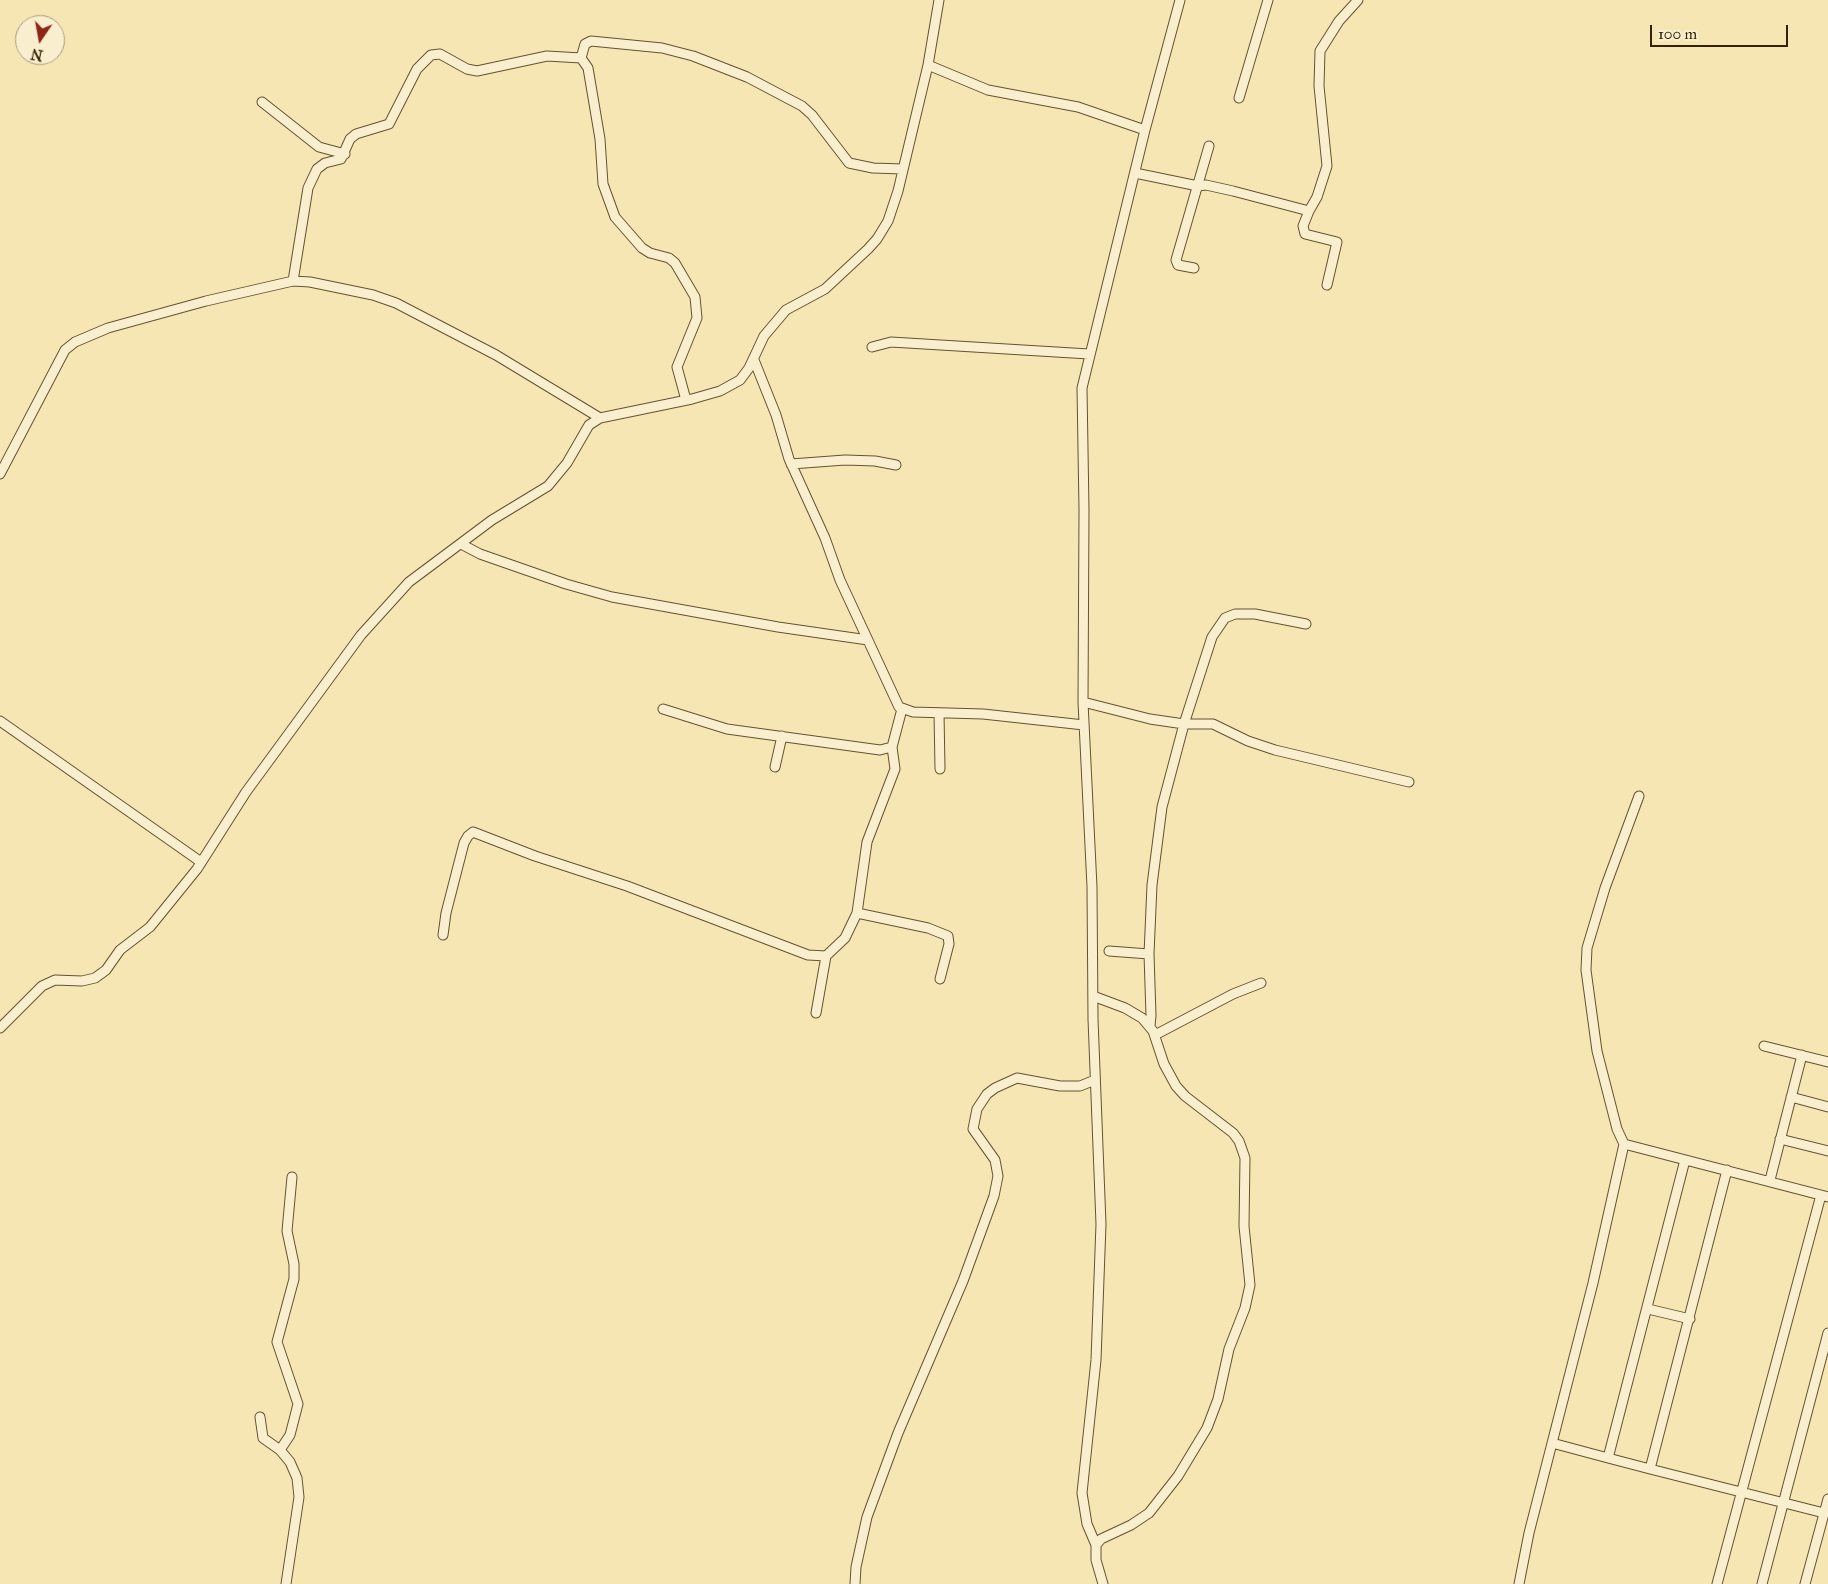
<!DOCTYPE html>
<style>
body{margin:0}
#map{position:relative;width:1828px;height:1584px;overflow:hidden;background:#f6e6b4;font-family:"IM FELL Great Primer",serif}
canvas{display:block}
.north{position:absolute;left:15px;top:15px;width:50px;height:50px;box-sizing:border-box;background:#f9efce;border:1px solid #ab9d7e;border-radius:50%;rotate:192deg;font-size:14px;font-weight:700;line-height:20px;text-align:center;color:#352105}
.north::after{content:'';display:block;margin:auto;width:18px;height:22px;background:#8f2418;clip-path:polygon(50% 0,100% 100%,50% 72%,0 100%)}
.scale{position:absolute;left:1650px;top:25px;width:138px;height:22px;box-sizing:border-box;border:2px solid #352105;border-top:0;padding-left:6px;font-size:15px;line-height:18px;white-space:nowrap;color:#352105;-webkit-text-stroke:4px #f9efce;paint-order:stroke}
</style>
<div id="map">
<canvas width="1828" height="1584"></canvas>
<div class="north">N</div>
<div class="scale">100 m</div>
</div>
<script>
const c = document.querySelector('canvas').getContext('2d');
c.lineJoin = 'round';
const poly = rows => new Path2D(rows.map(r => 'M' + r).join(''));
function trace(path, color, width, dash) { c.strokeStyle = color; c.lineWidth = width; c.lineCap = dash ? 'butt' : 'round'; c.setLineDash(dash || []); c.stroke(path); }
const street = poly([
 [581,58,585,44,591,41,662,48,693,56,747,77,802,106,812,115,849,163,873,168,903,169],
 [928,65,939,0],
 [1239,98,1268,0],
 [262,102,319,147,345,154],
 [1135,173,1198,186,1206,185,1233,191,1309,211,1303,226,1305,234,1337,242,1327,285],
 [1309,211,1317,197,1327,166,1319,86,1320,51,1339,21,1358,0],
 [1194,268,1178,265,1176,260,1209,146],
 [293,281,308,188,317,169,325,163,341,159,350,139,356,134,389,124,417,69,431,55,440,54,467,69,477,71,547,56,581,58,588,68,600,139,603,184,615,217,642,248,650,253,669,258,675,263,695,297,697,318,677,367,686,400],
 [872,347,891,342,1089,354],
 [754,360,776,415,789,459,825,538,840,580,899,707,913,712,983,714,1084,725],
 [791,464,845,460,875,461,896,465],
 [0,474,65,350,75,342,108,328,206,301,293,281,310,282,373,295,396,303,496,355,600,418],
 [461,544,480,554,566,584,612,597,778,627,868,640],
 [1083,702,1150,719,1184,724,1213,724,1248,741,1275,750,1409,782],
 [663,709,727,729,880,750,892,747,902,709],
 [939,713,940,769],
 [0,721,201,862],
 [775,767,782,736],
 [857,913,928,928,948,936,949,944,940,979],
 [443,935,446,913,464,843,468,836,473,832,535,856,627,886,808,955,826,956,845,938,857,913,867,842,895,769,892,747],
 [1109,951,1149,954],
 [1093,996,1125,1008,1142,1018,1153,1031,1164,1064,1176,1086,1185,1096,1233,1133,1239,1141,1245,1158,1244,1226,1250,1285,1245,1308,1229,1349,1218,1399,1207,1428,1178,1476,1149,1513,1131,1525,1101,1539,1096,1545,1096,1560,1103,1584],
 [816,1013,826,956],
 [1150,1026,1151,1016,1149,954,1152,885,1162,807,1184,724,1212,637,1225,618,1235,614,1255,614,1306,624],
 [0,1028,42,986,55,980,82,981,95,978,106,970,120,950,150,927,197,869,246,792,361,635,409,582,492,520,548,486,567,463,589,425,600,418,692,399,720,391,740,380,749,368,764,336,786,310,825,289,868,249,877,239,888,221,898,191,928,65,988,90,1078,107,1145,130],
 [1155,1035,1233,994,1261,983],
 [1764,1046,1828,1062],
 [1791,1097,1828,1107],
 [1780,1139,1828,1151],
 [1624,1144,1828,1197],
 [1770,1180,1802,1055],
 [1648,1309,1690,1319],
 [260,1417,263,1438,280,1450,290,1462,297,1478,299,1497,286,1584],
 [1552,1443,1608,1458,1685,1160],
 [280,1450,290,1435,298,1404,277,1342,294,1279,294,1264,287,1231,292,1177],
 [1608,1458,1650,1469,1727,1170],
 [1650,1469,1824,1513],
 [1096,1545,1087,1524,1082,1493,1096,1360,1101,1224,1093,1019,1092,887,1083,702,1084,510,1082,388,1145,130,1180,0],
 [855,1584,856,1567,867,1517,898,1433,963,1281,994,1196,998,1176,995,1160,973,1129,977,1109,987,1094,995,1088,1017,1078,1060,1086,1080,1086,1095,1080],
 [1519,1584,1529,1533,1593,1283,1624,1144,1617,1129,1597,1051,1586,970,1587,948,1605,888,1639,796],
 [1717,1584,1821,1195],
 [1762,1584,1828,1333],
 [1805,1584,1828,1499]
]);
trace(street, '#655231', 11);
trace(street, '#f9efce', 9);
</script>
